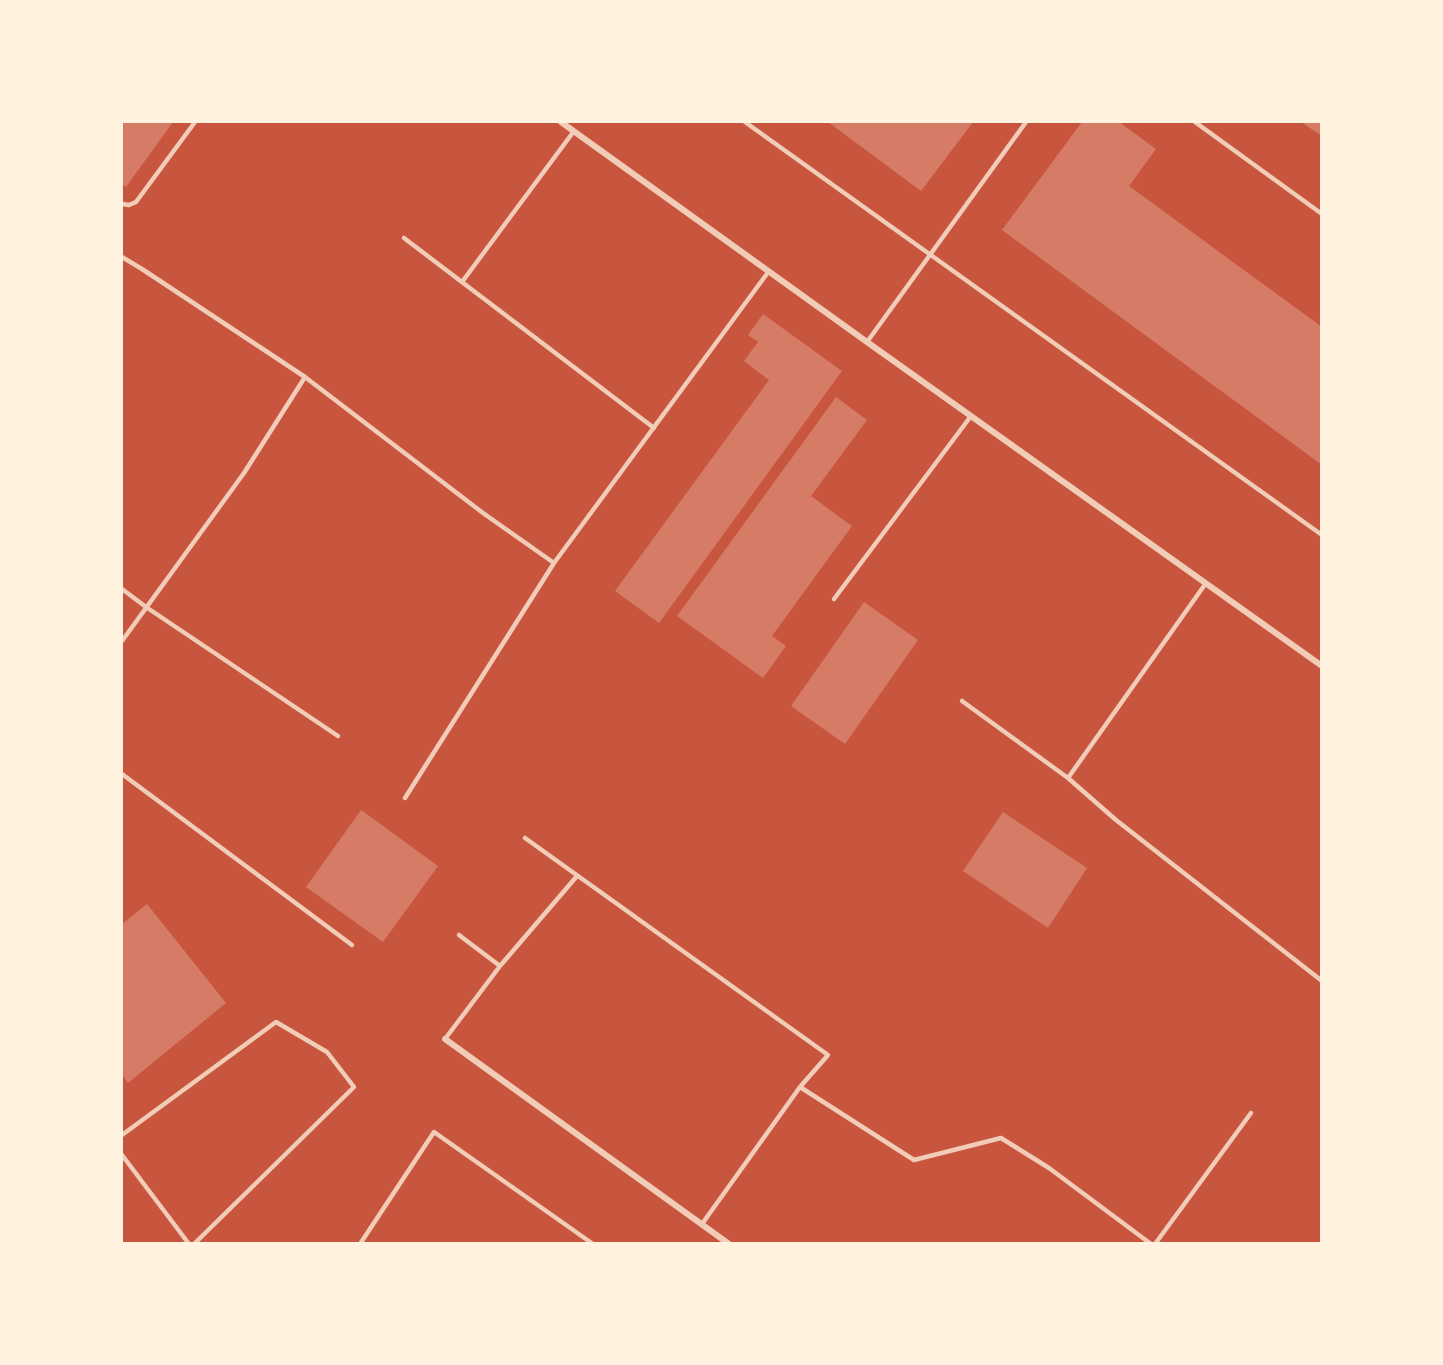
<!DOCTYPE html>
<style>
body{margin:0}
#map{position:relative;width:1443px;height:1365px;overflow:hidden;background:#c8553d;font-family:Spectral,serif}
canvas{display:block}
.frame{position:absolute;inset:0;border:123px solid #fff3e0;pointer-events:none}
</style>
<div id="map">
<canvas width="1443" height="1365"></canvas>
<div class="frame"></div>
</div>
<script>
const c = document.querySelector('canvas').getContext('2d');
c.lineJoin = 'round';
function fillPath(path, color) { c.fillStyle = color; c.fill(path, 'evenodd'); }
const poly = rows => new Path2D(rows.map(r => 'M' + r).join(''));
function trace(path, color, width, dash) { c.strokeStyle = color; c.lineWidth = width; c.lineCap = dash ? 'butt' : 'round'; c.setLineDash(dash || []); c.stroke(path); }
const building = poly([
 [122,122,173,122,126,187,122,184],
 [828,122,973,122,921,191],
 [1082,122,1119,122,1156,149,1129,186,1322,327,1322,465,1002,230],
 [1301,122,1322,122,1322,136],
 [763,314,842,371,659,623,615,591,769,380,744,361,758,342,748,335],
 [836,397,867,420,811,496,852,526,772,636,786,646,763,678,677,616],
 [864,602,918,640,845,744,791,706],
 [361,810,438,866,383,942,306,887],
 [1003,812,1087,868,1048,928,963,871],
 [147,904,226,1003,128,1083,122,1074,122,924]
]);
const service = poly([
 [745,122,1322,535],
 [1195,122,1322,214],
 [122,204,129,205,136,202,195,122],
 [404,238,654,428],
 [122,257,142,269,305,377,483,513,554,563],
 [462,282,574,131],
 [867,342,1026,122],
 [1206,583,1068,778,1116,820,1322,981],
 [122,589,146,607,338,736],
 [834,599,971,416],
 [122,641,244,473,305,377],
 [962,701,1068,778],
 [122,774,352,945],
 [405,798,554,563,769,271],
 [525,838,828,1055,800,1087,914,1160,1001,1138,1049,1168,1151,1244],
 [459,935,500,966,577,876],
 [445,1039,500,966],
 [122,1135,276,1022,327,1052,354,1087,194,1244],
 [122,1155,189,1244],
 [702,1224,800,1087],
 [360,1244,434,1132,593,1244],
 [1155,1244,1251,1113]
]);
const minor = poly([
 [561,122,867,342,1322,666],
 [445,1039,729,1244]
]);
fillPath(building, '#d67c66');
trace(service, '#f1ccb7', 4.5);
trace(minor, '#f1ccb7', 6);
</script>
